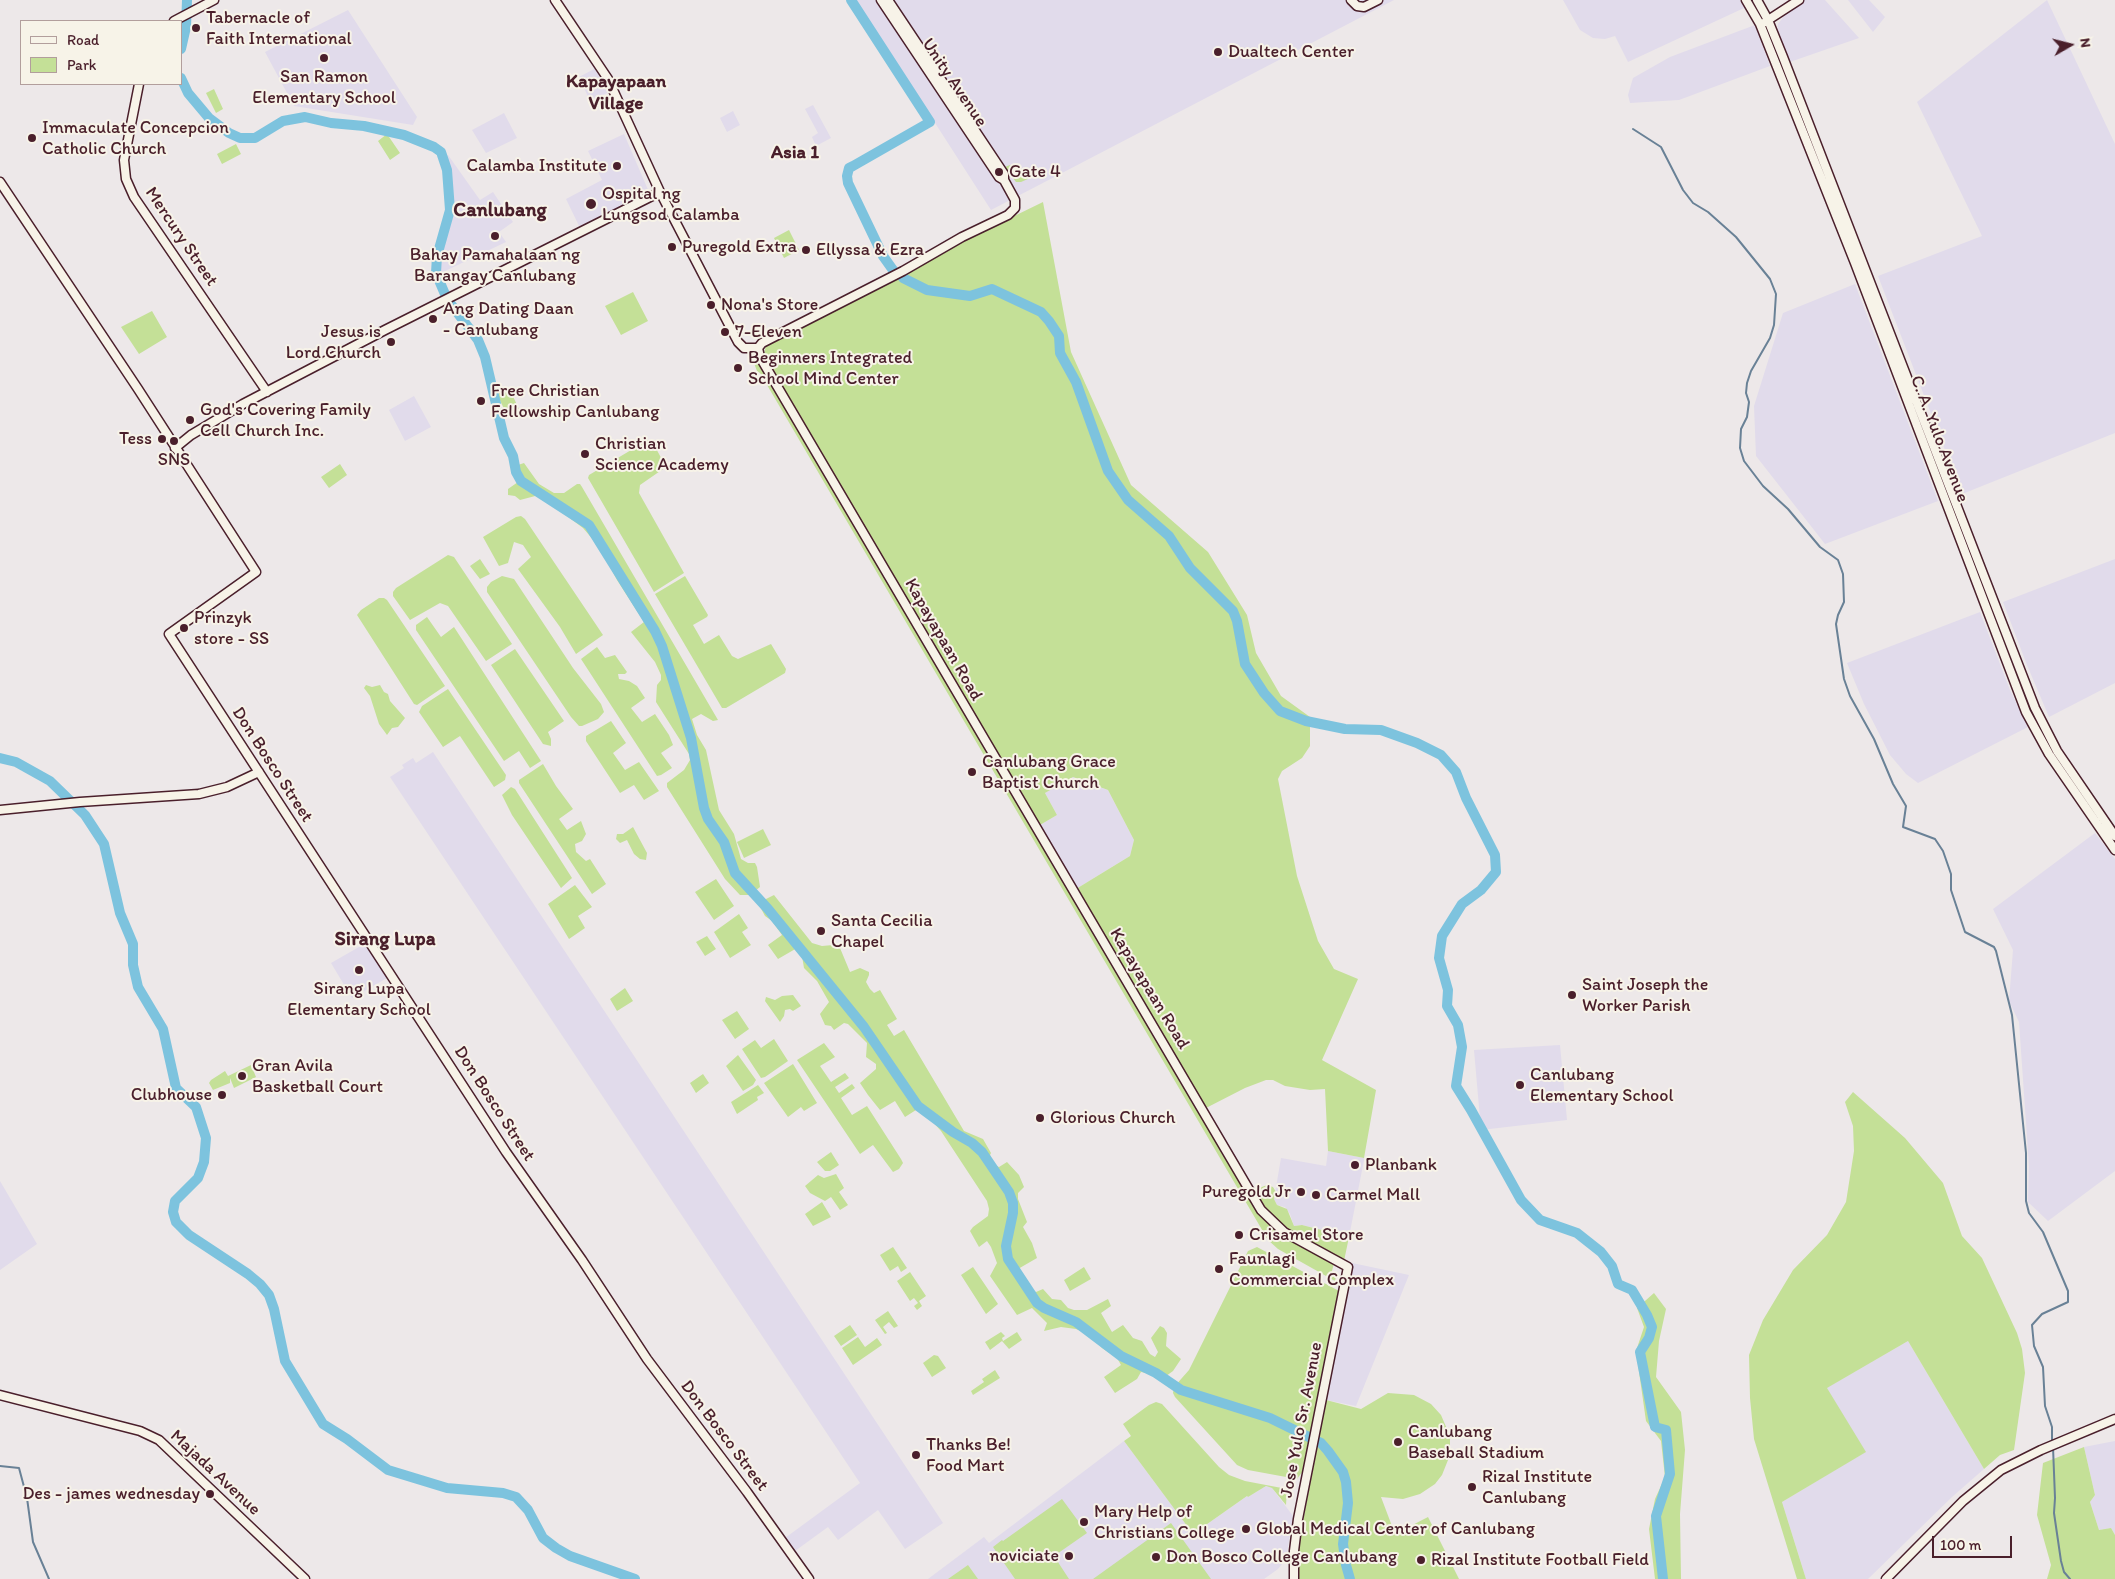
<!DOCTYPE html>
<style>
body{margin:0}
#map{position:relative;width:2115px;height:1579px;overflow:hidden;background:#ede8e9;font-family:Itim,sans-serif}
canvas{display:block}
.legend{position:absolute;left:20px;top:20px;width:162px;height:65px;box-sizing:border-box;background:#f7f3e8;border:1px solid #b29e9c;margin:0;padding:6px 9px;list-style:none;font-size:15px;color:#4a1f2b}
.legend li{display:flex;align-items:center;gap:10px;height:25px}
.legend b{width:25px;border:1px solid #b29e9c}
.north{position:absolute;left:2045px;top:20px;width:50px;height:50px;-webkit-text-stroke:4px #f7f3e8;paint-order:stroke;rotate:82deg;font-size:14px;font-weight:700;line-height:20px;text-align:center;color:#4a1f2b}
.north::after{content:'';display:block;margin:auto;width:18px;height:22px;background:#4a1f2b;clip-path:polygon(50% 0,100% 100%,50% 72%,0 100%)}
.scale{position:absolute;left:1932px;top:1536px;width:80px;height:22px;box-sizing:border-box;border:2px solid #4a1f2b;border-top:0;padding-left:6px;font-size:15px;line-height:18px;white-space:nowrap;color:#4a1f2b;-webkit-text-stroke:4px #f7f3e8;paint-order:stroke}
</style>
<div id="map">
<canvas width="2115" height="1579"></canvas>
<ul class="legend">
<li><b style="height:6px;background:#f7f3e8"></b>Road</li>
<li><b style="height:14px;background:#c4e097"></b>Park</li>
</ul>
<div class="north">N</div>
<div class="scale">100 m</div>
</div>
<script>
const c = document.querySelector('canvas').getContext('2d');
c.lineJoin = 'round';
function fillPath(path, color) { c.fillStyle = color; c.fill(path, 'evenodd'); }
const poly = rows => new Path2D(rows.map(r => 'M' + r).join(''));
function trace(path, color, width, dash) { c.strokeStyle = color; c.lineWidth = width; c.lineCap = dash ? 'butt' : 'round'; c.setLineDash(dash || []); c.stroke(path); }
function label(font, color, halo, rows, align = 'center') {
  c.font = font + ' Itim,sans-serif'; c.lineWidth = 4; c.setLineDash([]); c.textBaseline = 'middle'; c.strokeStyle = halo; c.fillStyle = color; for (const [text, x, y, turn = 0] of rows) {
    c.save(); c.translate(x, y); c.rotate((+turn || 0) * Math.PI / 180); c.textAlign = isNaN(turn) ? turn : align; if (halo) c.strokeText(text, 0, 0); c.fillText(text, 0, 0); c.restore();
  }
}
const built = poly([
 [856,0,1394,0,991,210],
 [1563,0,1740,0,1744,8,1628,62,1615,36,1605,39,1593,38,1580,30],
 [1804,0,1825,0,1859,38,1787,63,1777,31,1778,24,1788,11],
 [1848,0,1869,0,1885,17,1873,32],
 [2047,0,2115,144,2115,433,1962,494,1878,276,1982,236,1917,102],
 [348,10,417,117,413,125,294,106,265,52],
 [1755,25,1770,66,1679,100,1630,103,1628,95,1633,78,1670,57],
 [596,68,609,92,590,101,579,77],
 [813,105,831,138,816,146,812,137,818,133,805,109],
 [733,111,740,125,727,132,720,118],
 [504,113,517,138,486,153,472,130],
 [624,134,649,192,581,230,566,199,602,180,588,151],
 [448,155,480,200,493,192,513,222,499,232,506,242,443,272,438,271,439,257,453,208,451,183,445,156],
 [1855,284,1938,501,1825,544,1756,456,1754,406,1783,313],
 [414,396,431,427,405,441,389,410],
 [2115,559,2115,683,2049,717,2027,665,2003,602],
 [1980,612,2010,690,2028,727,1918,783,1906,774,1890,755,1864,704,1847,663],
 [433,752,943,1523,905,1549,878,1510,838,1540,828,1527,795,1551,785,1538,860,1483,390,777,404,768,402,765,413,758,416,763],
 [1073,777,1108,790,1134,840,1130,856,1076,889,1040,825,1057,815,1045,793],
 [2095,833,2115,859,2115,1171,2048,1221,2028,1202,2029,1166,2019,1022,2009,1001,2013,950,1993,909],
 [366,943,387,978,352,998,331,963],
 [1560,1045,1567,1120,1481,1130,1474,1050],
 [1328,1151,1364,1158,1364,1160,1349,1237,1302,1225,1294,1226,1290,1214,1285,1207,1277,1205,1274,1199,1281,1158,1326,1166],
 [0,1181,37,1244,0,1270],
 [1352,1263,1409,1275,1356,1406,1326,1400],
 [1908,1341,1984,1469,1952,1497,1868,1579,1806,1579,1782,1502,1865,1452,1826,1388],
 [1124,1441,1193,1534,1247,1496,1248,1497,1266,1486,1272,1488,1293,1516,1286,1559,1278,1569,1264,1579,928,1579,984,1537,989,1543],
 [2115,1441,2115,1535,2111,1528,2099,1530,2090,1502,2095,1495,2084,1447]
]);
const green = poly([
 [214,89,223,109,216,113,206,93],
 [387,134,400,153,390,160,378,141],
 [236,144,241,154,222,164,217,154],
 [445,156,451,183,453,208,451,216,444,235,438,264,439,279,448,295,444,297,434,276,433,261,439,235,445,221,447,211,447,184,442,157],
 [1010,165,1020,169,1034,170,1037,175,1021,182,1016,182,1005,167],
 [1043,202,1071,352,1131,485,1208,552,1247,615,1256,653,1281,696,1310,717,1310,746,1302,758,1282,771,1278,779,1297,876,1318,941,1334,969,1358,979,1322,1060,1376,1090,1364,1158,1328,1151,1325,1089,1310,1090,1285,1086,1273,1080,1266,1080,1245,1088,1206,1108,1076,889,1130,856,1134,840,1108,790,1073,777,1045,793,1057,815,1040,825,764,354,766,345,904,275,961,242],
 [789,230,799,250,784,258,774,238],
 [633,292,648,321,621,335,605,306],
 [152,311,167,337,139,354,121,327],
 [752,358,757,359,1258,1211,1275,1228,1334,1263,1331,1275,1336,1277,1335,1281,1278,1249,1268,1240,760,373,757,371],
 [509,388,519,409,507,415,497,394],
 [648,440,652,441,666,467,640,485,639,493,684,573,654,592,588,478,589,475],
 [524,463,539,484,554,493,564,493,577,484,580,484,582,487,718,720,713,721,701,714,692,719,697,735,706,750,719,810,734,834,741,859,748,863,755,863,757,867,760,887,750,895,740,895,725,879,667,787,667,783,684,770,690,760,689,754,656,702,657,685,661,680,661,675,655,662,631,632,644,622,617,580,601,549,583,528,539,495,520,500,515,496,508,495,508,489,518,482,514,470,518,465],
 [340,464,347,475,329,488,321,477],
 [521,516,525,519,603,635,576,654,560,627,518,569,531,557,523,545,514,542,508,563,499,566,483,537,516,517],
 [448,555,454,557,512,644,486,661,448,606,440,603,410,620,393,596,393,592,396,588],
 [480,559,490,574,480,579,470,566],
 [502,576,514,579,573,668,601,704,604,712,598,719,582,726,579,726,571,717,487,592,487,587,491,582],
 [685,576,708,615,707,617,693,625,704,644,719,635,732,656,738,659,771,644,786,669,785,673,726,708,722,708,655,594],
 [379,598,384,598,387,600,445,686,417,705,414,704,357,615,361,610],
 [427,617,441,637,454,627,541,761,530,768,519,751,504,761,416,630,416,625],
 [597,647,605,658,615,655,627,672,625,674,618,674,619,679,629,681,637,686,645,698,631,708,642,722,655,714,669,735,673,745,661,753,672,768,661,775,657,776,581,659],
 [515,649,564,721,548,732,551,739,551,746,543,744,491,665],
 [366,685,372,687,380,685,384,692,388,694,390,701,405,718,398,727,392,728,387,735,379,724,370,696,364,688],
 [448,689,506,775,505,780,494,787,460,736,443,747,419,712,422,706],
 [611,721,626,743,613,753,625,770,639,762,659,791,644,800,634,785,620,793,586,741,586,736],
 [543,764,556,786,573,809,559,819,567,830,581,821,586,834,582,841,575,844,576,852,586,861,590,859,606,884,592,894,519,783,519,780],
 [511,787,515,789,572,878,561,888,512,815,502,795],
 [633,827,647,853,646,860,640,859,634,854,627,840,620,843,616,839,617,834,623,834],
 [763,829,771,845,744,858,737,842],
 [716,879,734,906,714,920,695,892],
 [575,885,592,907,578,916,585,928,569,939,548,904],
 [774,895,812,943,822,946,833,945,840,948,850,972,860,968,869,972,869,975,866,982,870,989,874,993,880,990,897,1019,887,1025,894,1036,904,1030,964,1131,983,1139,991,1153,990,1155,993,1164,999,1167,1007,1162,1019,1175,1024,1187,1018,1193,1018,1199,1027,1222,1023,1227,1032,1243,1037,1258,1018,1269,1028,1288,1036,1292,1043,1289,1052,1299,1061,1300,1068,1308,1074,1310,1087,1310,1108,1299,1111,1306,1101,1313,1112,1332,1123,1325,1133,1338,1142,1341,1150,1354,1155,1357,1158,1352,1151,1338,1160,1326,1164,1328,1167,1333,1166,1346,1181,1359,1173,1371,1162,1379,1156,1375,1141,1372,1137,1379,1115,1393,1104,1377,1121,1365,1117,1358,1102,1348,1092,1336,1076,1329,1061,1327,1044,1331,1047,1323,1032,1308,1017,1315,990,1276,997,1263,991,1247,987,1241,979,1247,970,1231,973,1227,988,1216,989,1209,987,1201,941,1131,932,1121,916,1110,905,1117,895,1101,880,1110,868,1095,860,1083,876,1069,876,1064,866,1057,867,1043,848,1024,844,1023,834,1030,831,1026,825,1025,820,1014,829,1002,817,981,804,968,802,956,797,948,778,959,768,945,782,935,772,921,765,916,758,903],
 [739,914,748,928,742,932,751,945,730,958,714,932],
 [707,936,716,949,705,956,696,942],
 [625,988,633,1001,617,1011,610,999],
 [793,995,801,1006,793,1011,790,1009,785,1010,784,1016,780,1022,765,1001,766,997,775,1000,782,996],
 [737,1011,749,1029,735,1039,722,1020],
 [774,1039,788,1061,765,1077,761,1078,742,1049,755,1040,761,1048],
 [824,1043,835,1057,820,1066,831,1082,845,1073,849,1078,835,1087,839,1093,852,1084,855,1088,841,1098,852,1115,867,1106,901,1159,903,1163,899,1169,893,1172,873,1145,860,1154,797,1060],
 [738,1055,756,1080,753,1085,743,1091,726,1066],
 [793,1064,817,1103,804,1111,801,1107,788,1117,764,1083],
 [251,1065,256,1077,234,1088,230,1078,230,1083,213,1090,209,1083,211,1080,225,1071,228,1076],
 [703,1074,709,1083,696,1093,690,1083],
 [758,1085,764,1093,757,1097,758,1100,737,1114,731,1102],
 [1853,1092,1905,1138,1943,1183,1962,1236,1982,1258,2017,1333,2022,1349,2025,1373,2014,1450,2000,1455,1984,1469,1908,1341,1827,1388,1866,1452,1782,1502,1806,1579,1797,1579,1754,1439,1750,1398,1749,1355,1763,1320,1793,1270,1827,1235,1846,1202,1854,1151,1853,1126,1845,1102],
 [831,1152,839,1165,830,1171,825,1171,817,1162],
 [836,1174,844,1188,839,1192,848,1205,840,1210,831,1197,825,1201,810,1193,805,1186,818,1175,824,1178],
 [1267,1185,1273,1187,1276,1192,1274,1199,1277,1205,1287,1209,1294,1226,1302,1225,1349,1237,1344,1261,1282,1227,1263,1208,1254,1190],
 [822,1202,831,1217,813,1226,805,1214],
 [893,1247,907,1268,901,1272,898,1266,890,1271,880,1255],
 [1257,1247,1339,1291,1303,1471,1297,1479,1248,1470,1237,1465,1175,1397,1173,1393,1174,1387,1189,1370,1248,1251],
 [973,1267,998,1304,986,1314,961,1275],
 [1084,1267,1091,1279,1070,1291,1064,1280],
 [910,1272,926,1296,919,1301,922,1306,917,1310,914,1306,918,1303,914,1298,910,1301,897,1281],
 [1654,1293,1666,1309,1659,1341,1656,1377,1681,1412,1685,1450,1680,1514,1681,1579,1655,1579,1649,1529,1655,1499,1665,1477,1661,1441,1646,1421,1636,1351,1644,1327,1637,1308],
 [888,1311,898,1326,894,1328,889,1322,883,1327,887,1333,885,1334,875,1320],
 [850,1325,857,1335,841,1346,834,1336],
 [1001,1332,1005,1336,1002,1338,1003,1341,1017,1332,1022,1340,1009,1349,1002,1341,990,1350,985,1342],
 [858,1337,865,1347,877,1338,882,1345,853,1365,842,1348],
 [934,1355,938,1356,946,1368,932,1377,923,1363],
 [995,1370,1000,1378,973,1395,971,1391,984,1382,982,1379],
 [1388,1393,1414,1395,1431,1404,1441,1415,1450,1436,1450,1455,1442,1475,1435,1484,1420,1494,1403,1499,1381,1497,1395,1534,1428,1517,1459,1579,1297,1579,1299,1542,1326,1400,1361,1409],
 [1156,1402,1162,1404,1219,1467,1229,1475,1245,1481,1287,1489,1286,1505,1272,1488,1266,1486,1248,1497,1247,1496,1193,1534,1124,1441,1131,1436,1123,1424,1149,1405],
 [2084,1447,2095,1495,2090,1502,2099,1530,2111,1528,2115,1535,2115,1579,2047,1579,2051,1565,2037,1515,2043,1463],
 [1062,1499,1087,1533,1054,1556,1069,1579,1015,1579,993,1547,1002,1540,1003,1541],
 [1171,1523,1211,1579,1093,1579],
 [968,1565,978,1579,948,1579]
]);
const stream = poly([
 [1633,129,1661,147,1683,190,1693,203,1708,212,1736,237,1770,279,1776,294,1774,325,1770,338,1751,371,1747,383,1746,393,1749,402,1747,417,1741,429,1740,448,1744,461,1763,486,1788,509,1820,547,1838,560,1843,574,1844,602,1838,615,1836,624,1844,679,1850,696,1874,739,1893,784,1906,806,1903,827,1935,839,1943,851,1951,874,1951,890,1965,932,1994,947,1996,951,2012,1015,2026,1153,2026,1201,2029,1213,2043,1232,2068,1291,2068,1302,2042,1314,2032,1325,2034,1346,2043,1367,2045,1406,2052,1427,2052,1442],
 [2053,1447,2055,1498,2054,1513,2061,1561,2064,1572,2070,1579],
 [0,1466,19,1468,27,1498,33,1542,49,1579]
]);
const river = poly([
 [851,0,930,122,853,166,849,168,847,176,848,183,883,256,893,270],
 [181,49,186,27,187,0],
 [181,78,188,93,209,118,229,133,240,138,255,138,283,121,305,117,331,123,364,126,404,135,434,147,441,152,447,170,450,210,437,256,436,273,447,299,478,340,485,357,504,438,513,456,516,472,521,481,589,525,655,631,662,646,691,738,704,808,708,819,724,842,735,873,768,909,864,1027,918,1106,953,1132,972,1143,982,1152,1009,1192,1013,1203,1013,1213,1006,1246,1008,1259,1037,1303,1044,1308,1076,1322,1121,1356,1156,1373,1181,1390,1270,1418,1321,1443,1328,1451,1343,1472,1346,1482,1348,1503,1343,1544,1346,1565,1350,1579],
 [903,278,927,290,970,296,992,289,1041,312,1049,321,1059,336,1060,353,1076,382,1108,471,1128,500,1169,536,1190,568,1233,611,1237,621,1245,664,1264,693,1280,711,1306,721,1345,729,1381,730,1417,743,1441,755,1456,772,1466,798,1495,855,1496,872,1481,890,1462,904,1442,936,1439,958,1448,990,1447,1006,1458,1025,1462,1047,1456,1086,1471,1110,1521,1200,1540,1220,1577,1233,1601,1252,1612,1266,1618,1284,1632,1290,1647,1315,1652,1327,1649,1338,1640,1352,1655,1427,1666,1430,1670,1474,1656,1516,1663,1579],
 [0,758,16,762,50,781,85,815,104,844,120,913,133,944,133,965,138,987,163,1029,176,1088,196,1107,206,1138,204,1162,198,1178,175,1201,173,1212,176,1222,189,1235,248,1274,260,1284,269,1295,274,1309,285,1361,323,1424,347,1439,388,1470,447,1488,503,1493,516,1497,528,1510,543,1538,556,1548,570,1556,635,1579]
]);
const secondary = poly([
 [555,0,608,79,660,192,738,342,744,348,758,348],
 [881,0,999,177,1004,180],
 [1351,0,1357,6,1364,7,1378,0],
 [1746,0,1760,24,1855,263,2026,712,2049,754,2115,850],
 [1757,0,1768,20,1783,57,2035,708,2057,751,2115,836],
 [174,21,214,0],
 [1765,22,1799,0],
 [139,84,124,160,126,179,134,197,267,392],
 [0,182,138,389,256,572,169,634,506,1152,582,1260,647,1359,747,1492,809,1579],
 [758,348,760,357,1261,1210,1284,1232,1348,1267,1298,1519,1294,1551,1294,1579],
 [758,348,762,343,903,271,962,237,1008,215,1015,208,1015,200,1004,180,1004,174,888,0],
 [175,448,191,435,243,404,385,330,660,192],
 [0,810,80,802,199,794,227,787,259,772],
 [0,1395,140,1431,159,1440,305,1579],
 [1886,1579,1963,1501,2001,1470,2041,1450,2115,1419]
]);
const markers = [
 [196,28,5,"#4a1f2b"],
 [1218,52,5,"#4a1f2b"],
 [324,58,5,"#4a1f2b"],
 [32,138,5,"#4a1f2b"],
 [617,166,5,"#4a1f2b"],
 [999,172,5,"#4a1f2b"],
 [591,204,6,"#4a1f2b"],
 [495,236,5,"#4a1f2b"],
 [672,247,5,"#4a1f2b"],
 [806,250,5,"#4a1f2b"],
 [711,305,5,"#4a1f2b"],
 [433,319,5,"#4a1f2b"],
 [725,332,5,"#4a1f2b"],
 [391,342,5,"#4a1f2b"],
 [738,368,5,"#4a1f2b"],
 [481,401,5,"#4a1f2b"],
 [190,420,5,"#4a1f2b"],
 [162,439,5,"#4a1f2b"],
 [174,441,5,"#4a1f2b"],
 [585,454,5,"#4a1f2b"],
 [184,628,5,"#4a1f2b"],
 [972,772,5,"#4a1f2b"],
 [821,931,5,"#4a1f2b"],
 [359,970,5,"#4a1f2b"],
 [1572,995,5,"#4a1f2b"],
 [242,1076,5,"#4a1f2b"],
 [1520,1085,5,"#4a1f2b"],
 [222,1095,5,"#4a1f2b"],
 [1040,1118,5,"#4a1f2b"],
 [1355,1165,5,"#4a1f2b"],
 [1301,1192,5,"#4a1f2b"],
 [1316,1195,5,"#4a1f2b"],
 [1239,1235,5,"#4a1f2b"],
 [1219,1269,5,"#4a1f2b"],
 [1398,1442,5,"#4a1f2b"],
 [916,1455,5,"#4a1f2b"],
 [1472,1487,5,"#4a1f2b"],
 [210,1494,5,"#4a1f2b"],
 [1084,1522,5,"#4a1f2b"],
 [1246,1529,5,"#4a1f2b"],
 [1069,1556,5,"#4a1f2b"],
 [1156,1557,5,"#4a1f2b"],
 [1421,1560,5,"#4a1f2b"]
];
const poiNames = [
 ["Tabernacle of",206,18],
 ["Faith International",206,39],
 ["Dualtech Center",1228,52],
 ["San Ramon",324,77,"center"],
 ["Elementary School",324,98,"center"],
 ["Immaculate Concepcion",42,128],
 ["Catholic Church",42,149],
 ["Calamba Institute",607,166,"right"],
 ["Gate 4",1009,172],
 ["Ospital ng",602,194],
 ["Lungsod Calamba",602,215],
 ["Puregold Extra",682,247],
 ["Ellyssa & Ezra",816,250],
 ["Bahay Pamahalaan ng",495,255,"center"],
 ["Barangay Canlubang",495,276,"center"],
 ["Nona's Store",721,305],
 ["Ang Dating Daan",443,309],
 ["- Canlubang",443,330],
 ["Jesus is",381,332,"right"],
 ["Lord Church",381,353,"right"],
 ["7-Eleven",735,332],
 ["Beginners Integrated",748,358],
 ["School Mind Center",748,379],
 ["Free Christian",491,391],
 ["Fellowship Canlubang",491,412],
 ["God's Covering Family",200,410],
 ["Cell Church Inc.",200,431],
 ["Tess",152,439,"right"],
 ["Christian",595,444],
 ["Science Academy",595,465],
 ["SNS",174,460,"center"],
 ["Prinzyk",194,618],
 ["store - SS",194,639],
 ["Canlubang Grace",982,762],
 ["Baptist Church",982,783],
 ["Santa Cecilia",831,921],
 ["Chapel",831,942],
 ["Saint Joseph the",1582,985],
 ["Worker Parish",1582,1006],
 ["Sirang Lupa",359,989,"center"],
 ["Elementary School",359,1010,"center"],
 ["Gran Avila",252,1066],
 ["Basketball Court",252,1087],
 ["Canlubang",1530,1075],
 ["Elementary School",1530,1096],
 ["Clubhouse",212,1095,"right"],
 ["Glorious Church",1050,1118],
 ["Planbank",1365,1165],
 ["Puregold Jr",1291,1192,"right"],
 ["Carmel Mall",1326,1195],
 ["Crisamel Store",1249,1235],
 ["Faunlagi",1229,1259],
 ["Commercial Complex",1229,1280],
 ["Canlubang",1408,1432],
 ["Baseball Stadium",1408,1453],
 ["Thanks Be!",926,1445],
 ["Food Mart",926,1466],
 ["Rizal Institute",1482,1477],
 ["Canlubang",1482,1498],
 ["Des - james wednesday",200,1494,"right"],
 ["Mary Help of",1094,1512],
 ["Christians College",1094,1533],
 ["Global Medical Center of Canlubang",1256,1529],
 ["noviciate",1059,1556,"right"],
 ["Don Bosco College Canlubang",1166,1557],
 ["Rizal Institute Football Field",1431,1560]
];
const streetNames = [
 ["Unity Avenue",954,83,56],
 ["Mercury Street",181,237,56],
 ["C. A. Yulo Avenue",1939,439,69],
 ["Kapayapaan Road",943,640,60],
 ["Don Bosco Street",272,765,57],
 ["Kapayapaan Road",1149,989,59],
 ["Don Bosco Street",494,1104,57],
 ["Jose Yulo Sr. Avenue",1302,1420,-79],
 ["Don Bosco Street",724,1436,53],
 ["Majada Avenue",215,1473,43]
];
const neighbourhoodNames = [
 ["Kapayapaan",616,82],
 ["Village",616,104],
 ["Asia 1",795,153]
];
const quarterNames = [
 ["Canlubang",500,211],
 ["Sirang Lupa",385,940]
];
fillPath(built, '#e1dbeb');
fillPath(green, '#c4e097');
trace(stream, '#698196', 2);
trace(river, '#7dc3de', 10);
trace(secondary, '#4a1f2b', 11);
trace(secondary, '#f7f3e8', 8);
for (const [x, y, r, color] of markers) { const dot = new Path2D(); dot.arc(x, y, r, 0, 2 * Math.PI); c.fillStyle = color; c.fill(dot); trace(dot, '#f7f3e8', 2); }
label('18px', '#4a1f2b', '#f7f3e8', poiNames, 'left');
label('18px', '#4a1f2b', '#f7f3e8', streetNames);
label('bold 19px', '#4a1f2b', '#f7f3e8', neighbourhoodNames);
label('bold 20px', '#4a1f2b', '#f7f3e8', quarterNames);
</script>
